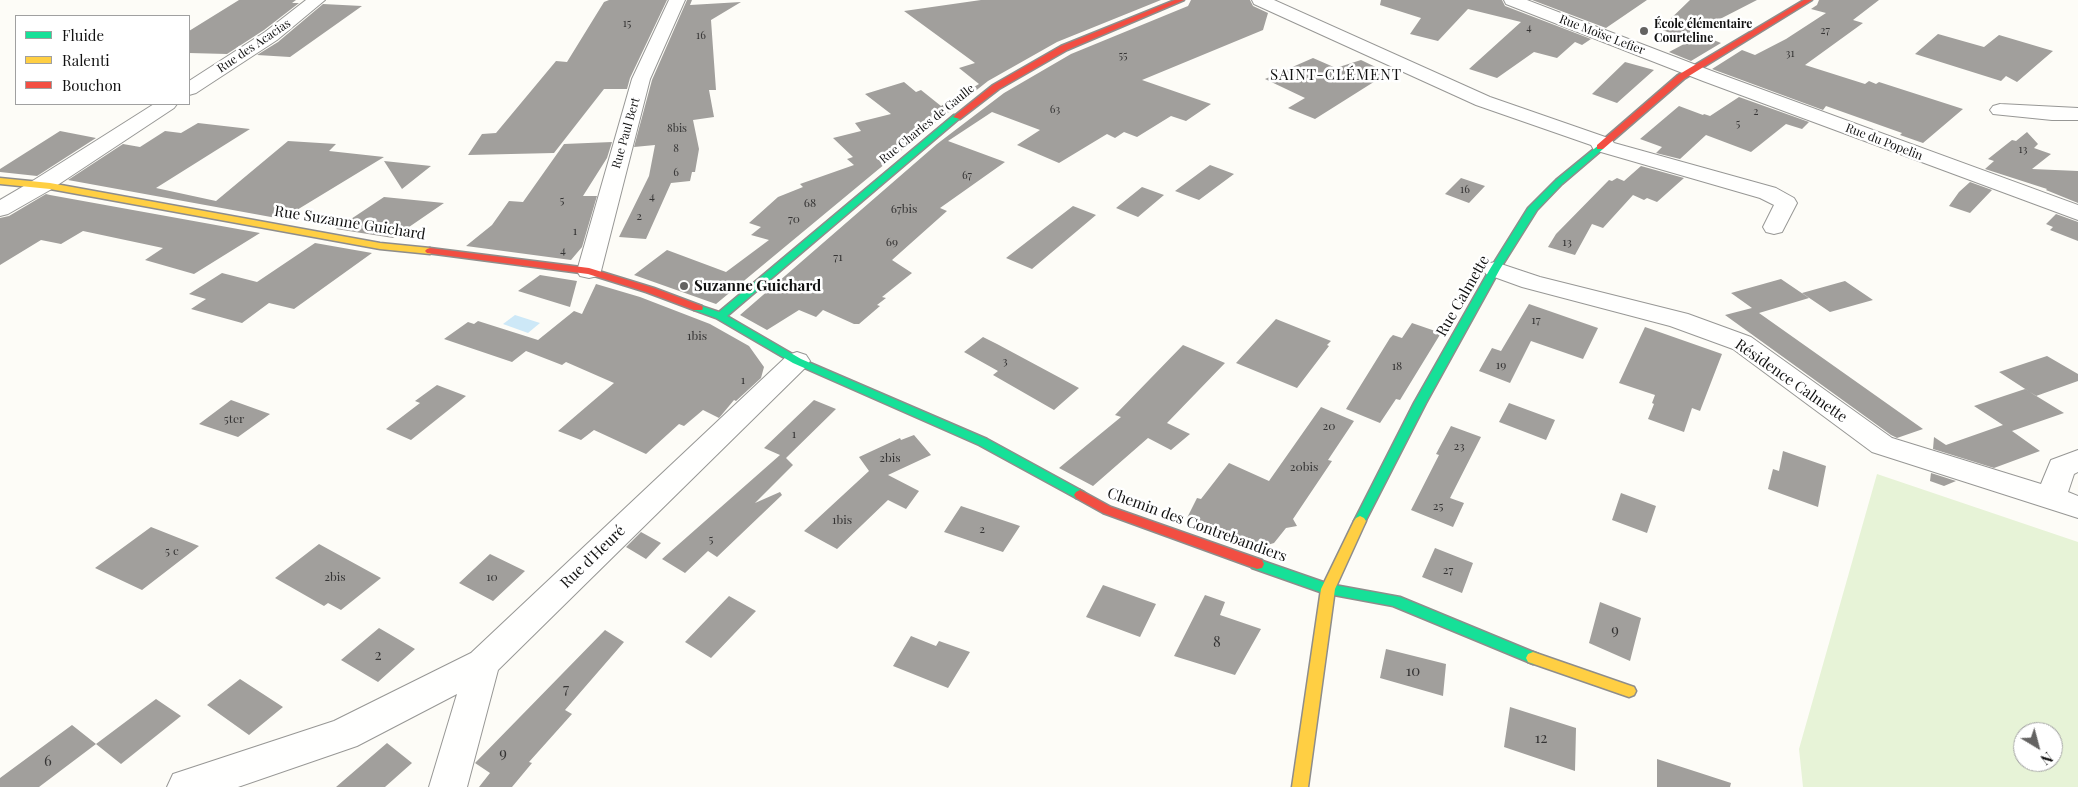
<!DOCTYPE html>
<meta charset="utf-8">
<style>
body{margin:0}
#map{position:relative;width:2078px;height:787px;overflow:hidden;background:#fdfcf7;font-family:"Playfair Display",serif}
canvas{display:block}
.legend{position:absolute;left:15px;top:15px;width:175px;height:90px;box-sizing:border-box;background:#fff;border:1px solid #a0a0a0;margin:0;padding:6px 9px;list-style:none;font-size:15px;color:#111}
.legend li{display:flex;align-items:center;gap:10px;height:25px}
.legend b{width:25px;border:1px solid #a0a0a0}
.north{position:absolute;left:2013px;top:722px;width:50px;height:50px;box-sizing:border-box;background:#fff;border:1px solid #a0a0a0;border-radius:50%;rotate:143deg;font-size:14px;font-weight:700;line-height:20px;text-align:center;color:#111}
.north::after{content:'';display:block;margin:auto;width:18px;height:22px;background:#646362;clip-path:polygon(50% 0,100% 100%,50% 72%,0 100%)}
</style>
<div id="map">
<canvas width="2078" height="787"></canvas>
<ul class="legend">
<li><b style="height:6px;background:#16e098"></b>Fluide</li>
<li><b style="height:6px;background:#ffcf43"></b>Ralenti</li>
<li><b style="height:6px;background:#f24e42"></b>Bouchon</li>
</ul>
<div class="north">N</div>
</div>
<script>
const c = document.querySelector('canvas').getContext('2d');
c.lineJoin = 'round';
function fillPath(path, color) { c.fillStyle = color; c.fill(path, 'evenodd'); }
const poly = rows => new Path2D(rows.map(r => 'M' + r).join(''));
function trace(path, color, width, dash) { c.strokeStyle = color; c.lineWidth = width; c.lineCap = dash ? 'butt' : 'round'; c.setLineDash(dash || []); c.stroke(path); }
function label(font, color, halo, rows, align = 'center') {
  c.font = font + ' "Playfair Display",serif'; c.lineWidth = 5; c.setLineDash([]); c.textBaseline = 'middle'; c.strokeStyle = halo; c.fillStyle = color; for (const [text, x, y, turn = 0] of rows) {
    c.save(); c.translate(x, y); c.rotate((+turn || 0) * Math.PI / 180); c.textAlign = isNaN(turn) ? turn : align; if (halo) c.strokeText(text, 0, 0); c.fillText(text, 0, 0); c.restore();
  }
}
const green = poly([
 [1877,474,2078,542,2078,787,1803,787,1799,749],
 [2023,732,2053,732,2053,762,2023,762]
]);
const water = poly([
 [515,315,540,323,528,333,503,324]
]);
const building = poly([
 [239,0,296,0,292,3,299,3,264,30,227,54,189,53,189,31],
 [609,0,667,0,630,78,627,89,604,89,554,153,468,155,482,134,496,133,556,61,567,62,604,2],
 [687,0,692,0,690,5,741,2,711,20,716,90,709,90,714,117,693,120,699,149,695,172,692,172,690,181,671,183,646,239,619,237,649,176,655,145,634,147,652,80],
 [981,0,1161,0,1057,42,988,81,921,134,716,304,634,275,667,250,726,272,769,240,751,235,761,227,749,223,778,197,803,187,800,184,854,165,847,159,853,157,833,138,861,131,855,123,891,114,865,94,904,82,916,92,921,90,941,106,979,84,959,68,975,63,904,11],
 [1191,0,1250,0,1253,6,1268,13,1263,30,1142,80,1211,104,1186,121,1171,116,1137,137,1124,132,1115,138,1107,134,1059,163,1017,145,1040,130,992,112,948,141,1005,162,940,208,947,211,892,260,912,273,882,297,886,298,877,305,880,306,859,324,854,324,823,310,816,317,799,310,767,330,740,315,937,144,1004,93,1071,54,1188,6],
 [1381,0,1502,0,1505,6,1591,39,1582,45,1575,42,1557,58,1534,52,1497,78,1469,69,1521,22,1468,9,1438,41,1410,34,1421,18,1380,5],
 [1532,0,1647,0,1606,28],
 [1690,0,1757,0,1683,38,1660,29],
 [1819,0,1879,0,1853,20,1863,23,1805,65,1865,84,1869,81,1876,84,1879,82,1963,109,1923,143,1900,135,1902,133,1826,106,1823,110,1712,69,1742,50,1755,55,1786,39,1826,13,1811,9,1817,5],
 [323,4,362,6,290,57,257,55,278,42],
 [1938,34,1984,47,1999,35,2053,51,2017,82,2006,76,2001,81,1915,54],
 [1701,35,1721,43,1691,61,1669,52],
 [1313,58,1336,68,1361,60,1388,73,1315,119,1288,108,1305,98,1265,79],
 [1625,62,1654,70,1617,103,1592,94],
 [1739,97,1809,122,1802,129,1786,124,1751,152,1706,135,1680,159,1656,153,1662,147,1640,139,1679,106,1703,115,1704,114,1710,116],
 [198,123,250,129,156,188,216,201,288,141,336,144,329,151,384,157,282,219,68,180,123,144,140,147,165,131,181,133],
 [60,131,96,138,37,176,0,172,0,169],
 [2027,132,2038,144,2034,148,2051,154,2032,169,2078,171,2078,203,2046,190,2047,189,1985,169,1994,161,1988,159,2012,140,2016,141],
 [612,142,607,158,583,196,597,196,582,247,571,260,466,246,492,225,509,201,523,202,564,144],
 [384,161,431,166,402,189],
 [1210,165,1234,174,1199,200,1175,191],
 [1641,166,1684,178,1657,202,1647,198,1644,200,1633,195,1603,228,1592,224,1575,255,1548,247,1556,234,1609,180,1612,181,1617,178,1624,181],
 [1461,178,1485,186,1469,203,1445,194],
 [1970,182,1992,190,1970,213,1949,206,1959,192],
 [1142,187,1164,195,1138,217,1116,208],
 [46,194,50,195,260,233,194,274,145,260,163,248,83,231,61,244,41,240,0,265,0,218,9,216],
 [384,197,444,203,393,238,336,229],
 [1073,206,1096,215,1032,269,1006,258],
 [2056,214,2078,222,2078,241,2050,230,2053,227,2046,224],
 [315,243,372,253,294,309,269,303,242,323,191,309,206,299,189,294,222,273,257,282],
 [540,275,577,281,570,307,518,291],
 [1781,279,1809,298,1759,313,1923,429,1897,438,1891,435,1725,315,1752,308,1731,293],
 [1845,281,1873,300,1830,312,1802,293],
 [596,284,640,297,710,324,749,346,764,367,761,378,736,401,734,400,719,418,703,410,684,426,679,424,646,454,594,430,581,440,558,431,614,383,566,362,562,365,526,351,512,362,444,339,468,322,474,324,478,321,538,340,574,311,582,314],
 [1529,304,1598,328,1583,359,1531,341,1510,383,1479,371,1492,348,1501,351],
 [1276,319,1331,341,1327,345,1329,346,1297,388,1236,363],
 [1412,323,1441,333,1400,400,1396,399,1380,423,1346,409,1390,338,1393,335,1402,338],
 [1645,327,1722,354,1700,411,1692,408,1684,432,1648,419,1654,404,1652,403,1655,395,1619,383],
 [983,337,997,344,1079,388,1054,410,993,375,998,371,964,352],
 [1183,345,1225,363,1167,423,1190,434,1171,450,1148,438,1093,486,1059,468,1121,417,1115,415],
 [2047,356,2078,374,2078,381,2036,396,1999,372],
 [437,385,466,396,411,440,386,429,420,403,415,401],
 [2025,389,2064,413,2012,431,2040,451,1994,468,1933,449,1934,437,1946,445,2003,425,1974,406],
 [231,400,270,414,238,437,199,424],
 [814,400,836,409,786,458,793,465,755,503,780,492,782,495,717,557,708,551,685,573,662,559,780,455,764,448],
 [1509,403,1555,420,1546,440,1499,422],
 [1321,407,1354,421,1328,460,1332,461,1293,519,1297,526,1286,528,1274,543,1264,546,1187,518,1197,498,1201,499,1229,463,1269,481],
 [1451,426,1481,437,1450,498,1464,503,1453,527,1411,510,1439,455,1436,454],
 [914,435,931,455,888,475,919,491,906,509,888,500,837,549,804,531,869,471,859,457,900,438,901,440],
 [1783,451,1826,466,1818,507,1768,489,1773,469,1779,471],
 [1931,473,1956,481,1944,486,1930,481],
 [1621,493,1656,506,1647,533,1612,520],
 [961,506,1020,526,1003,552,944,532],
 [151,527,199,546,142,590,95,568],
 [641,532,661,543,646,559,626,547],
 [319,544,381,578,341,610,328,603,324,606,275,578],
 [1435,548,1473,563,1462,593,1422,577],
 [490,554,525,571,493,601,459,583],
 [1103,585,1156,604,1140,637,1086,617],
 [1205,595,1225,602,1220,615,1261,629,1235,675,1174,656],
 [729,596,756,611,711,658,685,642],
 [1600,602,1641,618,1630,661,1589,643],
 [379,628,415,649,378,682,341,660],
 [605,630,624,642,565,710,572,714,529,762,532,763,512,787,479,787,490,773,475,763],
 [911,636,936,646,939,641,970,652,948,688,893,666],
 [1386,649,1446,664,1443,696,1380,678],
 [240,679,283,707,249,735,207,705],
 [156,699,181,716,121,764,96,744],
 [1510,707,1576,728,1575,771,1504,747],
 [72,725,96,744,39,787,0,787,0,778],
 [387,743,412,763,385,787,336,787],
 [1657,759,1731,783,1730,787,1657,787]
]);
const street = poly([
 [306,0,325,0,277,40,196,93,189,95,189,81,265,32,306,0],
 [669,0,685,0,650,79,601,271,598,276,589,278,580,276,577,271,632,79,669,0],
 [1252,0,1274,0,1490,97,1611,139,1614,143,1776,188,1794,198,1797,203,1782,232,1774,234,1766,232,1763,227,1774,205,1760,198,1594,150,1591,145,1476,105,1254,4,1252,0],
 [1504,0,1527,0,1717,73,2078,205,2078,220,1703,81,1506,4,1504,0],
 [154,104,177,104,174,108,50,190,8,214,0,216,0,200,34,180,154,104],
 [2000,104,2078,108,2078,120,2052,120,1993,114,1990,110,1993,106,2000,104],
 [1495,262,1540,277,1688,314,1751,337,1892,438,2041,484,2051,460,2078,450,2078,472,2074,474,2068,492,2078,496,2078,518,1872,452,1733,349,1670,326,1522,287,1486,274,1483,269,1486,264,1495,262],
 [797,352,806,355,810,361,806,367,498,670,467,787,429,787,457,694,357,746,238,787,167,787,173,774,334,721,471,653,788,355,797,352]
]);
const fast = poly([
 [954,115,961,117,727,316,801,359,987,439,1084,492,1086,495,1084,498,1076,498,979,445,793,363,716,318,694,310,693,308,698,305,719,312,954,115],
 [1600,144,1603,145,1603,149,1562,184,1537,210,1500,269,1426,403,1364,524,1356,524,1354,521,1414,403,1490,269,1528,208,1556,180,1600,144],
 [1257,559,1329,584,1400,597,1538,654,1540,658,1538,662,1533,664,1393,606,1323,593,1252,568,1250,564,1252,560,1257,559]
]);
const slow = poly([
 [0,178,50,183,380,243,430,248,435,251,430,254,380,249,50,189,0,184,0,178],
 [1360,516,1364,518,1366,521,1335,589,1308,787,1292,787,1321,589,1354,521,1356,518,1360,516],
 [1533,652,1634,687,1636,691,1634,695,1629,697,1528,662,1526,658,1528,654,1533,652]
]);
const jam = poly([
 [1175,0,1184,0,1067,50,999,89,960,119,953,117,993,85,1061,46,1175,0],
 [1804,0,1812,0,1684,79,1603,149,1597,149,1597,145,1678,75,1804,0],
 [430,248,589,268,654,288,702,306,703,308,702,310,694,310,646,292,588,274,427,253,425,251,427,249,430,248],
 [1080,490,1111,507,1262,560,1264,564,1262,568,1257,569,1103,513,1076,498,1074,495,1076,492,1080,490]
]);
const markers = [
 [1644,31,5,"#646362"],
 [684,286,5,"#646362"]
];
const farNumbernames = [
 ["15",627,24],
 ["4",1529,28],
 ["27",1825,31],
 ["16",701,36],
 ["31",1790,54],
 ["55",1123,56],
 ["63",1055,110],
 ["2",1756,112],
 ["5",1738,124],
 ["8bis",677,129],
 ["8",676,149],
 ["13",2023,150],
 ["6",676,173],
 ["67",967,176],
 ["16",1465,190]
];
const farPoinames = [
 ["École élémentaire",1654,24],
 ["Courteline",1654,38]
];
const farStreetnames = [
 ["Rue Moïse Lefier",1602,35,21],
 ["Rue des Acacias",254,46,-34],
 ["Rue Charles de Gaulle",927,124,-39],
 ["Rue Paul Bert",626,133,-74],
 ["Rue du Popelin",1884,142,21]
];
const numberNames = [
 ["4",652,196],
 ["5",562,200],
 ["68",810,203],
 ["67bis",904,209],
 ["2",639,216],
 ["70",794,219],
 ["1",575,231],
 ["69",892,242],
 ["13",1567,242],
 ["4",563,250],
 ["71",838,257],
 ["17",1536,320],
 ["1bis",697,336],
 ["3",1005,361],
 ["19",1501,365],
 ["18",1397,366],
 ["1",743,380],
 ["5ter",234,419],
 ["20",1329,426],
 ["1",794,434],
 ["23",1459,446],
 ["2bis",890,458],
 ["20bis",1304,467],
 ["25",1438,506],
 ["1bis",842,520],
 ["2",982,529],
 ["5",711,539],
 ["5 c",172,551],
 ["27",1448,570],
 ["2bis",335,577],
 ["10",492,577]
];
const farQuarternames = [
 ["SAINT-CLÉMENT",1336,75]
];
const streetNames = [
 ["Rue Suzanne Guichard",350,223,9],
 ["Rue Calmette",1463,296,-60],
 ["Résidence Calmette",1791,381,35],
 ["Chemin des Contrebandiers",1197,525,20],
 ["Rue d'Heuré",593,557,-44]
];
const poiNames = [
 ["Suzanne Guichard",694,286]
];
const nearNumbernames = [
 ["9",1615,630],
 ["8",1217,642],
 ["2",378,655],
 ["10",1413,671],
 ["7",566,689],
 ["12",1541,738],
 ["9",503,753],
 ["6",48,761]
];
fillPath(green, '#e7f3d7');
fillPath(water, '#cde8f7');
fillPath(building, '#a19f9c');
trace(street, '#979795', 2);
trace(fast, '#8e8d8b', 3);
trace(slow, '#8e8d8b', 3);
trace(jam, '#8e8d8b', 3);
fillPath(street, '#fffffe');
fillPath(fast, '#16e098');
fillPath(slow, '#ffcf43');
fillPath(jam, '#f24e42');
for (const [x, y, r, color] of markers) { const dot = new Path2D(); dot.arc(x, y, r, 0, 2 * Math.PI); c.fillStyle = color; c.fill(dot); trace(dot, '#fff', 2); }
label('11px', '#353434', null, farNumbernames);
label('bold 12px', '#111', '#fff', farPoinames, 'left');
label('12px', '#111', '#fff', farStreetnames);
label('12px', '#353434', null, numberNames);
c.letterSpacing = '1px';
label('15px', '#111', '#fff', farQuarternames);
c.letterSpacing = '0px';
label('15px', '#111', '#fff', streetNames);
label('bold 15px', '#111', '#fff', poiNames, 'left');
label('15px', '#353434', null, nearNumbernames);
</script>
